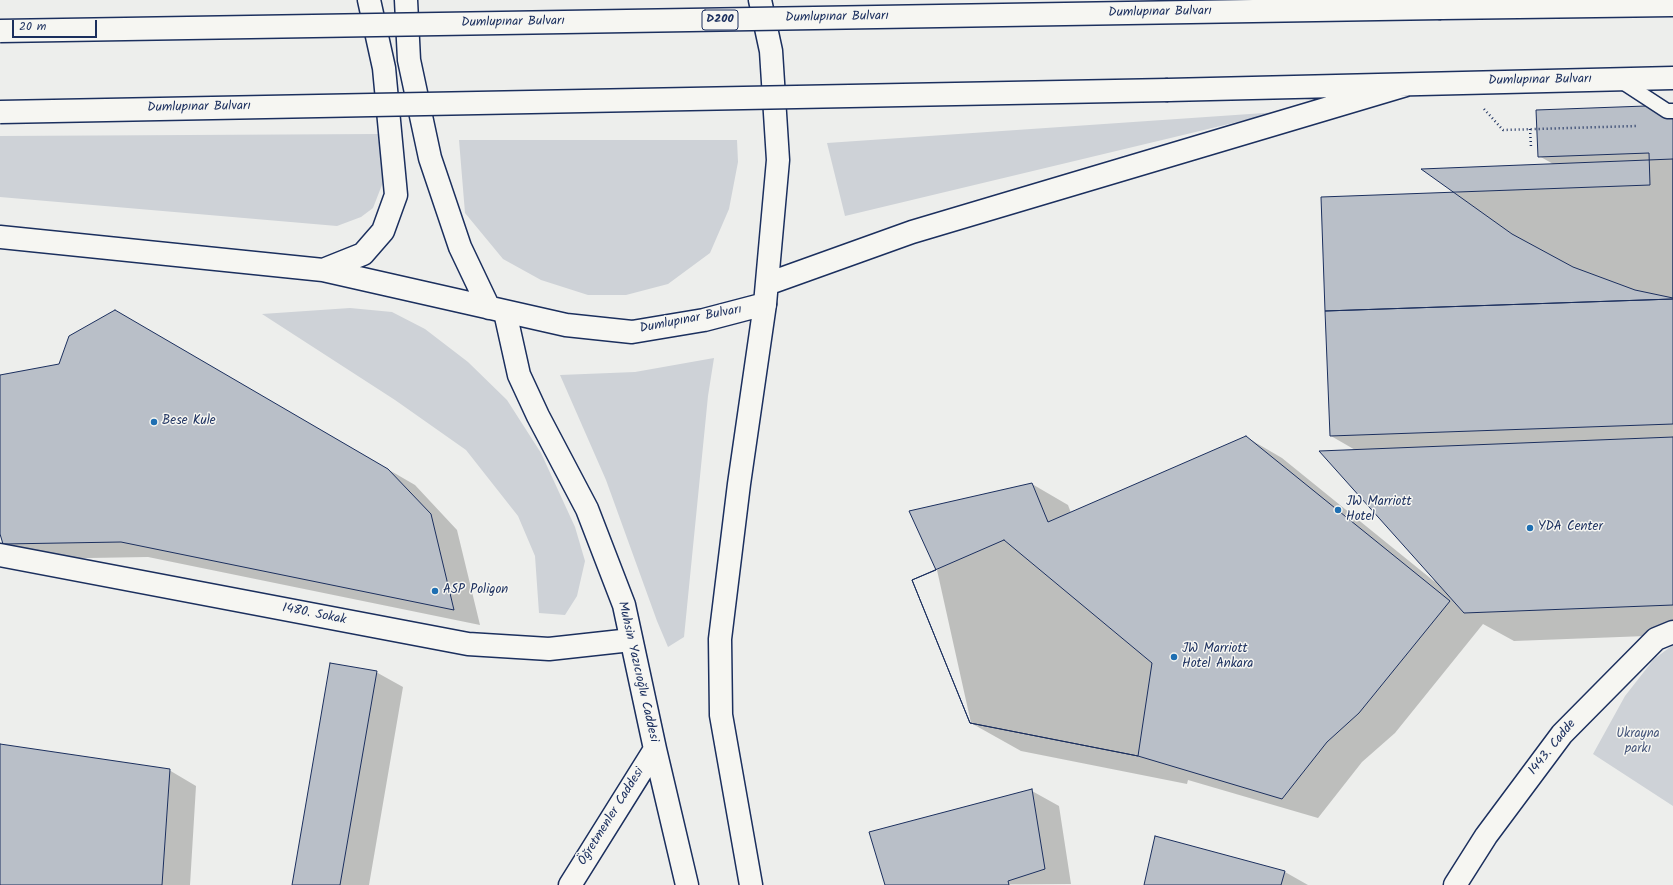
<!DOCTYPE html>
<meta charset="utf-8">
<style>
body{margin:0}
#map{position:relative;width:1673px;height:885px;overflow:hidden;background:#edeeec;font-family:Kalam,sans-serif}
canvas{display:block}
.scale{position:absolute;left:12px;top:20px;width:85px;height:18px;box-sizing:border-box;border:2px solid #1b2f5e;border-top:0;padding-left:5px;font-size:12px;line-height:14px;white-space:nowrap;color:#1b2f5e;-webkit-text-stroke:3px #f6f6f2;paint-order:stroke}
</style>
<div id="map">
<canvas width="1673" height="885"></canvas>
<div class="scale">20 m</div>
</div>
<script>
const c = document.querySelector('canvas').getContext('2d');
c.lineJoin = 'round';
function fillPath(path, color) { c.fillStyle = color; c.fill(path, 'evenodd'); }
const poly = rows => new Path2D(rows.map(r => 'M' + r).join(''));
function trace(path, color, width, dash) { c.strokeStyle = color; c.lineWidth = width; c.lineCap = dash ? 'butt' : 'round'; c.setLineDash(dash || []); c.stroke(path); }
function label(font, color, halo, rows, align = 'center') {
  c.font = font + ' Kalam,sans-serif'; c.lineWidth = 3; c.setLineDash([]); c.textBaseline = 'middle'; c.strokeStyle = halo; c.fillStyle = color; for (const [text, x, y, turn = 0] of rows) {
    c.save(); c.translate(x, y); c.rotate((+turn || 0) * Math.PI / 180); c.textAlign = isNaN(turn) ? turn : align; if (halo) c.strokeText(text, 0, 0); c.fillText(text, 0, 0); c.restore();
  }
}
const green = poly([
 [1279,112,845,216,827,143],
 [378,134,385,177,373,208,361,217,337,226,0,197,0,136],
 [459,140,737,140,738,162,729,209,710,253,668,284,626,295,588,295,541,280,503,259,465,213],
 [350,308,392,312,425,329,468,362,507,400,541,453,575,527,585,561,577,596,565,615,539,613,535,556,518,516,466,450,395,400,262,314],
 [714,358,708,396,684,637,668,647,657,621,606,480,560,375,635,372],
 [1673,645,1673,806,1593,754,1625,696,1654,659]
]);
const shadow = poly([
 [1673,106,1673,635,1514,641,1483,624,1395,733,1362,762,1318,818,1188,780,1187,784,1021,751,971,723,937,570,1032,484,1068,505,1071,513,1246,437,1282,458,1435,582,1357,451,1331,436,1456,193,1555,165,1539,156],
 [115,311,415,485,457,530,480,625,148,557,31,559,4,544,0,531,0,376,59,365],
 [376,672,403,687,369,885,293,885],
 [0,745,169,770,196,786,190,885,0,885],
 [1032,791,1059,806,1071,884,886,885],
 [1156,838,1285,872,1308,885,1145,885]
]);
const building = poly([
 [1673,105,1673,299,1325,311,1321,197,1650,185,1649,153,1538,157,1536,110,1673,105],
 [1673,159,1673,298,1635,290,1573,267,1512,234,1421,169,1673,159],
 [1673,299,1673,424,1330,436,1325,311,1673,299],
 [115,310,388,469,431,514,454,610,121,542,3,544,0,534,0,375,59,364,69,336,115,310],
 [1246,436,1450,601,1359,713,1327,742,1282,799,1138,756,970,723,912,580,936,570,909,511,1032,483,1048,522,1246,436],
 [1673,437,1673,605,1464,613,1319,451,1673,437],
 [1004,540,1152,663,1138,756,970,723,912,580,1004,540],
 [330,663,377,671,340,885,292,885,330,663],
 [0,744,170,769,162,885,0,885,0,744],
 [1032,789,1045,869,1008,881,1009,885,885,885,869,832,1032,789],
 [1155,836,1285,871,1281,885,1144,885,1155,836]
]);
const path = poly([
 [1484,109,1503,130,1636,126],
 [1530,129,1531,147]
]);
const lane = poly([
 [1618,79,1667,111,1673,111]
]);
const street = poly([
 [0,555,468,644,549,649,631,640],
 [1455,885,1486,836,1562,734,1656,639,1673,632]
]);
const secondary = poly([
 [505,312,519,375,538,416,587,509,624,605,655,749,687,885],
 [570,885,655,749],
 [751,885,721,715,720,639,739,484,765,304]
]);
const highway = poly([
 [406,0,409,60,430,158,460,247,489,308],
 [1441,8,1673,5],
 [1168,90,1673,78],
 [0,237,323,270,566,325,632,332,704,320,765,304,778,160,771,51,760,0],
 [323,270,363,254,383,231,396,195,384,68,369,0],
 [767,284,912,232,1406,85]
]);
const highwayBridge = poly([
 [0,31,1441,8],
 [0,112,1168,90]
]);
const markers = [
 [154,422,4,"#1f6fb2"],
 [1338,510,4,"#1f6fb2"],
 [1530,528,4,"#1f6fb2"],
 [435,591,4,"#1f6fb2"],
 [1174,657,4,"#1f6fb2"]
];
const shields = [
 [720,20,36]
];
const shieldNames = [
 ["D200",720,20]
];
const streetNames = [
 ["Dumlupınar Bulvarı",1160,13,-1],
 ["Dumlupınar Bulvarı",837,18,-1],
 ["Dumlupınar Bulvarı",513,23,-1],
 ["Dumlupınar Bulvarı",1540,81,-1],
 ["Dumlupınar Bulvarı",199,108,-1],
 ["Dumlupınar Bulvarı",691,320,-11],
 ["1480. Sokak",314,615,11],
 ["Muhsin Yazıcıoğlu Caddesi",637,672,77],
 ["1443. Cadde",1553,748,-51],
 ["Öğretmenler Caddesi",612,817,-58]
];
const poiNames = [
 ["Bese Kule",162,422],
 ["JW Marriott",1346,503],
 ["Hotel",1346,518],
 ["YDA Center",1538,528],
 ["ASP Poligon",443,591],
 ["JW Marriott",1182,650],
 ["Hotel Ankara",1182,665]
];
const parkNames = [
 ["Ukrayna",1638,735],
 ["parkı",1638,750]
];
fillPath(green, '#ced2d7');
fillPath(shadow, '#0003');
fillPath(building, '#b9bfc8');
trace(building, '#1b2f5e', 1);
trace(lane, '#1b2f5e', 17);
trace(street, '#1b2f5e', 25);
trace(secondary, '#1b2f5e', 25);
trace(highway, '#1b2f5e', 25);
trace(path, '#1b2f5e', 2.5, [1, 3]);
trace(lane, '#f6f6f2', 14);
trace(street, '#f6f6f2', 22);
trace(secondary, '#f6f6f2', 22);
trace(highway, '#f6f6f2', 22);
trace(highwayBridge, '#1b2f5e', 25, []);
trace(highwayBridge, '#f6f6f2', 22);
for (const [x, y, r, color] of markers) { const dot = new Path2D(); dot.arc(x, y, r, 0, 2 * Math.PI); c.fillStyle = color; c.fill(dot); trace(dot, '#f6f6f2', 1.5); }
for (const [x, y, w] of shields) { const box = new Path2D(); box.roundRect(x - w / 2, y - 10, w, 20, 3); c.fillStyle = '#f6f6f2'; c.fill(box); trace(box, '#1b2f5e', 1); }
label('bold 12px', '#1b2f5e', null, shieldNames);
label('13px', '#1b2f5e', '#f6f6f2', streetNames);
label('13px', '#1b2f5e', '#f6f6f2', poiNames, 'left');
label('13px', '#48587c', '#f6f6f2', parkNames);
</script>
